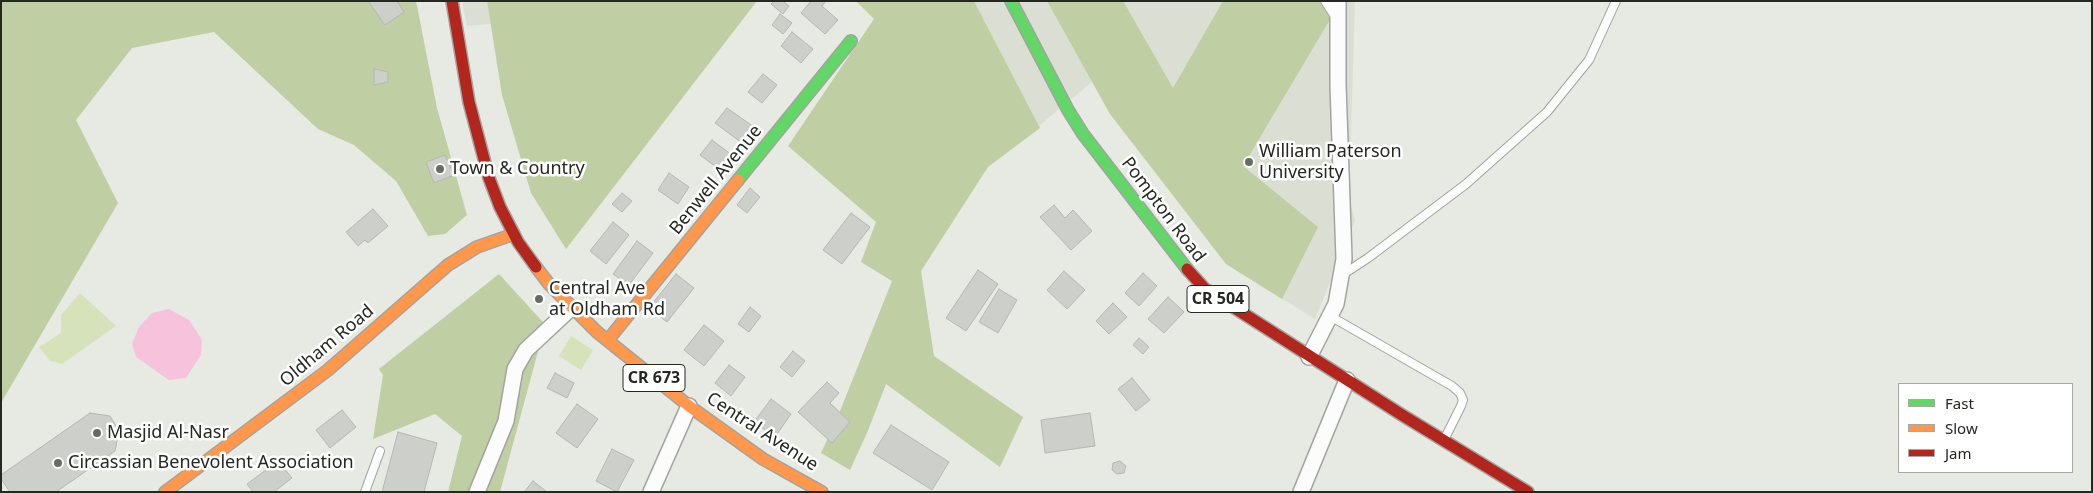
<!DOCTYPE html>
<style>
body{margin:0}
#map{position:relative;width:2093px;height:493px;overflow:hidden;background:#e7e9e3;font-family:"Noto Sans",sans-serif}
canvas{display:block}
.frame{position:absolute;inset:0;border:2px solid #252722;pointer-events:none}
.legend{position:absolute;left:1898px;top:383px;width:175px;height:90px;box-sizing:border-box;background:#fff;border:1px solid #a8a9a7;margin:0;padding:6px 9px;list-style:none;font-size:15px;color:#252722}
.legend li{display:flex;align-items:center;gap:10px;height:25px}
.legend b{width:25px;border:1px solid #a8a9a7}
</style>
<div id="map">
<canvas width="2093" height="493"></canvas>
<div class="frame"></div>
<ul class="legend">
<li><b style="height:6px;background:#63d668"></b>Fast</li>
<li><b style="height:6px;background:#ff974d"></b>Slow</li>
<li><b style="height:6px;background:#b3261e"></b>Jam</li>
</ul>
</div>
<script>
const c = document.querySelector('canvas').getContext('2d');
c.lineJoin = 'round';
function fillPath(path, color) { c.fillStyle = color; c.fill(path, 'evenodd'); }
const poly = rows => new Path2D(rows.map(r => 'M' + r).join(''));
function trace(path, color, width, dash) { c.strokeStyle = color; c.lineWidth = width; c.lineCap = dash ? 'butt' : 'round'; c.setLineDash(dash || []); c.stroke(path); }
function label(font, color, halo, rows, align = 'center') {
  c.font = font + ' "Noto Sans",sans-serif'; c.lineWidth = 5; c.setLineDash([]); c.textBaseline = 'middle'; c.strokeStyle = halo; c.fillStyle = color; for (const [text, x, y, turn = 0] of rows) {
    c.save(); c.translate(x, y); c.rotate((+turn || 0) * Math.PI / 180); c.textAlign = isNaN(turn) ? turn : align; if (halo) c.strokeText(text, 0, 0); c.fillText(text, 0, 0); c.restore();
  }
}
const built = poly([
 [462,1,487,1,491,24,467,26],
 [974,1,1355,1,1349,198,1355,221,1315,319,1226,264,1110,114,1092,82,1039,126]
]);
const green = poly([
 [80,293,116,326,62,364,50,361,39,347,61,333,61,315],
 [571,336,593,350,581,370,559,356]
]);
const forest = poly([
 [1,1,416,1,437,108,467,215,445,234,428,236,396,181,354,145,318,129,214,32,132,48,76,120,118,203,1,403],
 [487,1,757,1,566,249,531,193,502,95],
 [856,1,974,1,1040,128,988,167,921,271,934,356,1023,417,1000,467,886,384,867,433,850,470,821,453,838,416,892,281,861,262,876,222,788,146,874,19],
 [1047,1,1123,1,1173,88,1223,1,1341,1,1243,166,1318,227,1282,299,1226,264,1110,114],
 [499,274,552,332,540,344,500,492,448,492,462,436,435,414,373,439,383,375,379,369]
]);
const water = poly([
 [169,309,189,320,202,340,201,355,186,378,169,380,136,357,132,344,139,327,152,313]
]);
const building = poly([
 [368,1,397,1,404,12,385,25,368,1],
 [774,1,783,1,789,6,783,14,771,4,774,1],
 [811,1,826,1,822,6,838,20,825,34,801,13,811,1],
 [780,14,792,23,783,34,772,25,780,14],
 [792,32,813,49,801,63,781,46,792,32],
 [374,69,388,72,388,82,374,85,374,69],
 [763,74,777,85,762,103,748,92,763,74],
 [727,108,754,127,742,143,715,123,727,108],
 [712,140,732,155,720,170,700,155,712,140],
 [445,155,454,175,434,183,426,162,445,155],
 [669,173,689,187,678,204,658,190,669,173],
 [750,188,760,197,747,213,737,205,750,188],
 [622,193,632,201,622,212,612,204,622,193],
 [1054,205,1065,218,1073,210,1092,231,1071,250,1040,217,1054,205],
 [373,209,388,226,368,243,365,240,358,246,346,232,373,209],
 [851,213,870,227,842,264,823,250,851,213],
 [613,222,629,235,606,264,590,251,613,222],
 [637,241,653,253,629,285,613,274,637,241],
 [978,270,998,284,966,331,946,318,978,270],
 [1064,271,1085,290,1067,309,1047,290,1064,271],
 [1143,273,1157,286,1139,306,1125,293,1143,273],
 [676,274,694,288,667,322,649,308,676,274],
 [999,289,1017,300,998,333,979,322,999,289],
 [1168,297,1184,312,1164,333,1148,319,1168,297],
 [1113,303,1127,317,1109,334,1096,321,1113,303],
 [750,307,761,316,749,332,738,324,750,307],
 [704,325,724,341,704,366,684,350,704,325],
 [1139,338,1149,347,1143,354,1133,345,1139,338],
 [793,351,805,361,792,377,780,367,793,351],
 [729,365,745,377,731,396,715,383,729,365],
 [555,373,574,383,567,398,547,388,555,373],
 [1132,378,1150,400,1136,411,1118,389,1132,378],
 [827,382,839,393,830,403,850,422,832,443,798,412,827,382],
 [771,399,791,414,775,437,754,422,771,399],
 [577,404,598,419,577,448,556,433,577,404],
 [342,410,356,427,330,448,316,430,342,410],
 [90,413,110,416,119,431,115,451,56,492,10,492,1,479,1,475,90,413],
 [1090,413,1095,446,1045,453,1041,420,1090,413],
 [891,425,949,462,932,490,873,453,891,425],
 [398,432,437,443,424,492,382,492,398,432],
 [612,449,634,460,617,492,596,481,612,449],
 [278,461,292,478,274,492,253,492,247,484,278,461],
 [1120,461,1126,466,1124,473,1117,474,1112,470,1113,463,1120,461],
 [533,481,547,492,524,492,533,481]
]);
const lane = poly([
 [1325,1,1336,18],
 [1342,275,1368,258,1466,184,1547,112,1589,60,1616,1],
 [1330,316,1452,386,1460,393,1463,400,1461,406,1445,438],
 [365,492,380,451]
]);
const street = poly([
 [1309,357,1336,304,1344,259,1338,85,1338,1],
 [477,492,506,421,515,369,526,350,571,308],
 [651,492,689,406],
 [1301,492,1347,380]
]);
const fast = poly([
 [1011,1,1068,110,1083,134,1187,269],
 [738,180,851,41]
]);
const slow = poly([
 [536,267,549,284,597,332,689,406,763,459,822,492],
 [608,340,738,180],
 [165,492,328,370,448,265,477,247,514,234]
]);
const jam = poly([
 [452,1,469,102,489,178,500,207,518,242,536,267],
 [1187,269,1205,289,1402,415,1528,492]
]);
const markers = [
 [1249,162,5,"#696b66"],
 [440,169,5,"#696b66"],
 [539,299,5,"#696b66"],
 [97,433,5,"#696b66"],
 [58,463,5,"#696b66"]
];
const shields = [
 [1218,299,62],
 [654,378,62]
];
const shieldNames = [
 ["CR 504",1218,299],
 ["CR 673",654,378]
];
const poiNames = [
 ["William Paterson",1259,152],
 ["University",1259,173],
 ["Town & Country",450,169],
 ["Central Ave",549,289],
 ["at Oldham Rd",549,310],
 ["Masjid Al-Nasr",107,433],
 ["Circassian Benevolent Association",68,463]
];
const streetNames = [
 ["Benwell Avenue",716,180,-51],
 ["Pompton Road",1163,210,53],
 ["Oldham Road",327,346,-40],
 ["Central Avenue",762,432,33]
];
fillPath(built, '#dbdfd3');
fillPath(green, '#d6e3ba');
fillPath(forest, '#c0cea3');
fillPath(water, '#f6c2dc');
fillPath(building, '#cdcfca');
trace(building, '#b6b7b3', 1);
trace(lane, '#a3a4a0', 10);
trace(street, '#a3a4a0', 18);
trace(fast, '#a3a4a0', 14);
trace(slow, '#a3a4a0', 14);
trace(jam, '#a3a4a0', 14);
trace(lane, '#fbfcfb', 8);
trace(street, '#fbfcfb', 15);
trace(fast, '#63d668', 11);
trace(slow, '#ff974d', 11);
trace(jam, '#b3261e', 11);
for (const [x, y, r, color] of markers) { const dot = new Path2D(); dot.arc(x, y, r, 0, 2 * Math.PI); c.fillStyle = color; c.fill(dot); trace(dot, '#fff', 2); }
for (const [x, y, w] of shields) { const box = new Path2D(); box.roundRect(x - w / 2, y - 13.5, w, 27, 4); c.fillStyle = '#fff'; c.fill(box); trace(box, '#252722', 1); }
label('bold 16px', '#252722', null, shieldNames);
label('18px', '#252722', '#fff', poiNames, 'left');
label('18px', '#252722', '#fff', streetNames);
</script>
